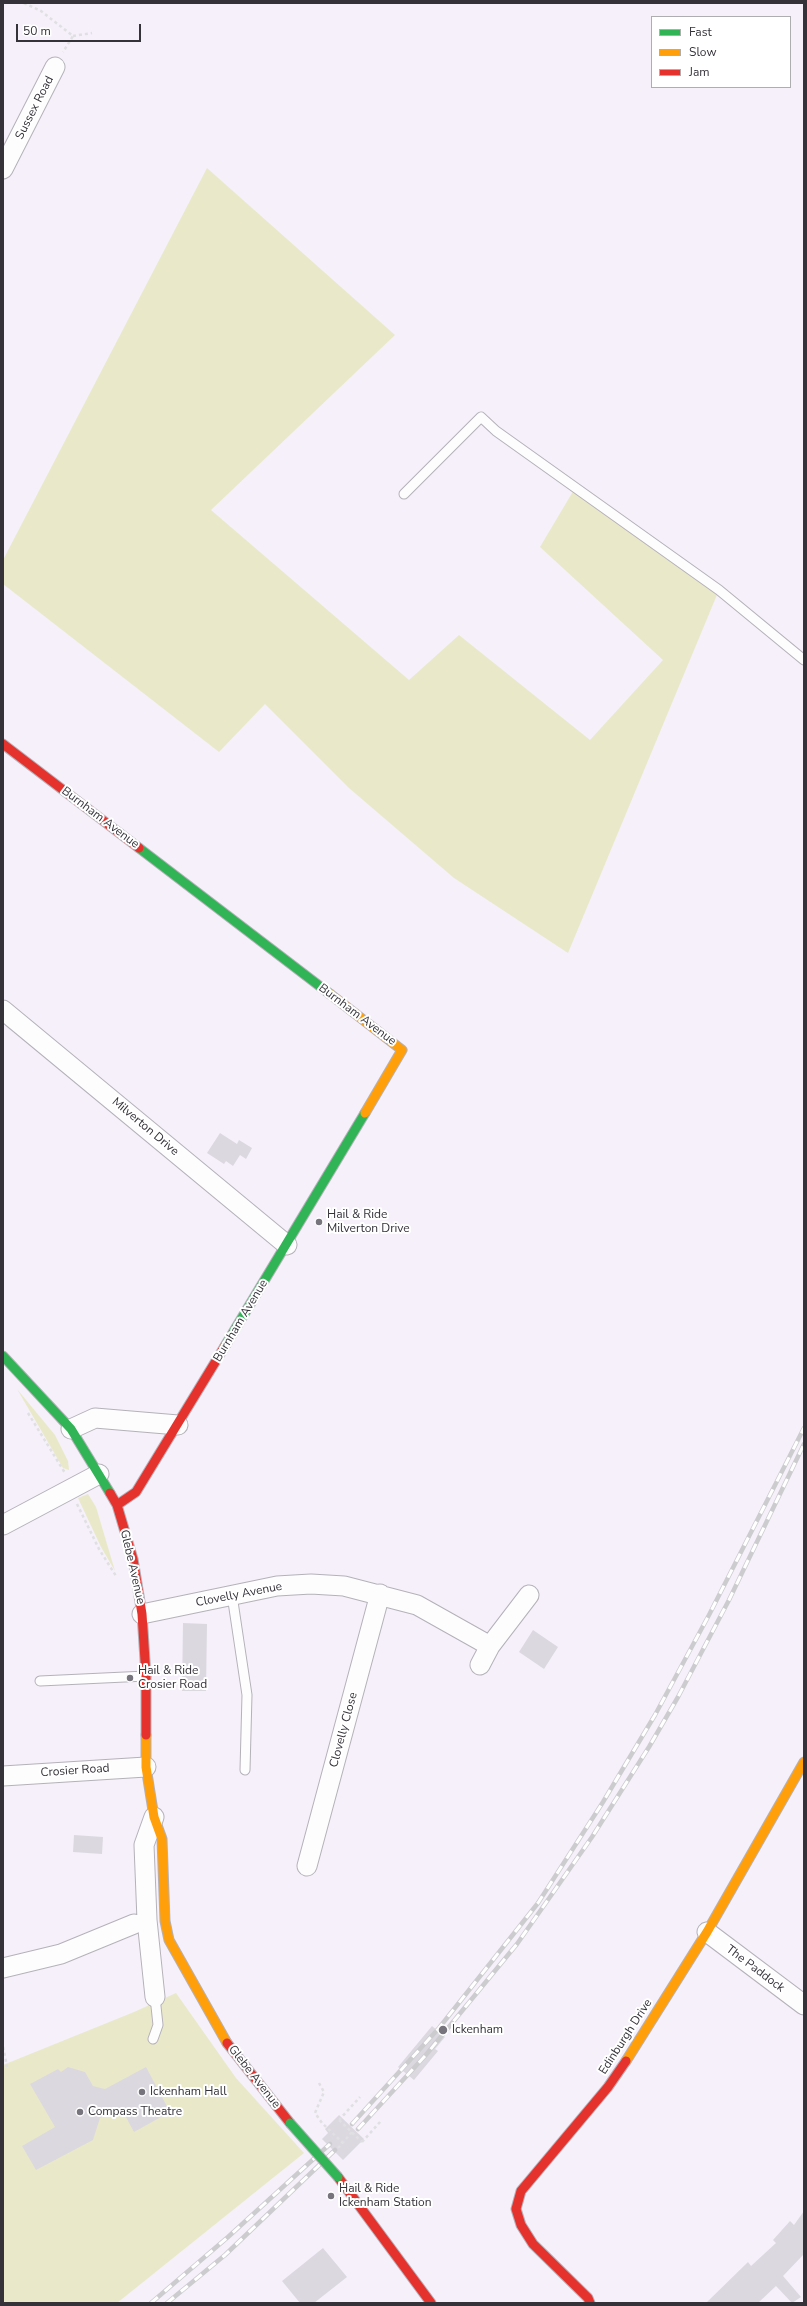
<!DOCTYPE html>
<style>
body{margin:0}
#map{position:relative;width:807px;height:2306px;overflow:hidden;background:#f5f0fa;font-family:"Nunito Sans",sans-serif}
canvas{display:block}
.frame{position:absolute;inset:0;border:4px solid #353239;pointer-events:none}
.legend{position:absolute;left:651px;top:16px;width:140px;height:72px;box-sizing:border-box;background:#fff;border:1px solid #aeadb0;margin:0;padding:5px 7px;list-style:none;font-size:12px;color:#353239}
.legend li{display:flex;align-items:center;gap:8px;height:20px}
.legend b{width:20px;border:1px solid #aeadb0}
.scale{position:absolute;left:16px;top:24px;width:125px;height:18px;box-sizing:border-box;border:2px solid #353239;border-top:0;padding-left:5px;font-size:12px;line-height:14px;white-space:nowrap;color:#353239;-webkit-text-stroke:3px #fff;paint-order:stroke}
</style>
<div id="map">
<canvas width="807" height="2306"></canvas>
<div class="frame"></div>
<ul class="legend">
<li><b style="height:5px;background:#30b455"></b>Fast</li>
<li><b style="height:5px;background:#ff9f0a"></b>Slow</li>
<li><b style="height:5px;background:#e5322d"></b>Jam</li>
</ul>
<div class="scale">50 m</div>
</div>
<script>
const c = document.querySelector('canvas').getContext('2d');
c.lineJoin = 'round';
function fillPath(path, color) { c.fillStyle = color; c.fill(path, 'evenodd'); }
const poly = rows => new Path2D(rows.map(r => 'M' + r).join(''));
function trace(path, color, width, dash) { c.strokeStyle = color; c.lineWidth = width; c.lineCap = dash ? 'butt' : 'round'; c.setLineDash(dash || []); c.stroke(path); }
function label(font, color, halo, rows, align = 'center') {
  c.font = font + ' "Nunito Sans",sans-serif'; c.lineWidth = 4; c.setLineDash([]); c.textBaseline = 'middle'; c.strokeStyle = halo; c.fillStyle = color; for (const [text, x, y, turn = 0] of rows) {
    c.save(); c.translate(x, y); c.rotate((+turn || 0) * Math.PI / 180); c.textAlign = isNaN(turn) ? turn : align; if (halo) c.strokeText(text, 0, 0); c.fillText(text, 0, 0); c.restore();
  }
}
const green = poly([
 [207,168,395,335,211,510,409,680,459,635,590,740,663,660,540,547,575,488,719,590,568,953,454,878,349,788,265,704,219,752,3,584,3,560],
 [17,1389,55,1435,68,1461,69,1470,63,1468],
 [88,1494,96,1507,115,1571,101,1547,78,1498],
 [176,1993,236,2078,304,2153,117,2303,3,2303,3,2065,134,2012]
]);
const building = poly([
 [220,1133,237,1144,239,1140,252,1148,246,1159,240,1155,233,1166,226,1161,224,1164,207,1153],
 [183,1623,207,1624,206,1691,182,1691],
 [533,1630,558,1647,544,1669,519,1652],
 [74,1835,103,1837,102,1854,73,1852],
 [432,2026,445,2037,435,2049,438,2051,414,2080,398,2067],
 [68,2067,85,2072,93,2086,105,2089,146,2067,170,2112,134,2132,121,2108,100,2118,93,2140,36,2170,22,2146,55,2127,30,2084,58,2069,61,2072],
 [339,2115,364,2139,343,2160,322,2139,328,2133,325,2129],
 [804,2211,804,2254,783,2276,801,2297,792,2303,776,2286,758,2303,706,2303,748,2262,751,2266,776,2243,773,2240,790,2221,794,2225],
 [323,2248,347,2277,314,2303,300,2303,282,2281]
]);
const path = poly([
 [24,3,41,11,73,36,63,52],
 [73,36,92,33],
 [28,1413,65,1473],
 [77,1504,99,1549,116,1576],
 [3,2047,7,2066,3,2068],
 [319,2083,324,2092,315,2113,322,2123,343,2143],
 [339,2120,360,2097],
 [362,2142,381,2121],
 [338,2148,352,2132]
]);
const lane = poly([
 [404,494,481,417,496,431,719,590,804,660],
 [232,1595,247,1695,245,1770],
 [40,1681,146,1676],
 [153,2039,158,2025,155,1997]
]);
const street = poly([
 [3,169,55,67],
 [3,1010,287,1245],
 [71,1429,95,1418,178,1425],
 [3,1525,99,1474],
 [142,1614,277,1586,311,1584,344,1586,417,1605,490,1646],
 [480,1665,490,1646,529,1595],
 [3,1776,146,1767],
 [154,1817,144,1845,147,1920,155,1997],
 [307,1866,380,1594],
 [707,1932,804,2005],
 [3,1968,61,1954,134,1924]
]);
const fast = poly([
 [139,848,330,994],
 [225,1346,365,1113],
 [3,1356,71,1429,110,1493]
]);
const slow = poly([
 [330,994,402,1050,365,1113],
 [146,1735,146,1767,154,1817,162,1839,165,1921,169,1940,227,2043],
 [626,2061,707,1932,804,1762]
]);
const jam = poly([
 [3,744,139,848],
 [110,1493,117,1505,133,1559,142,1614,146,1676,146,1735],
 [117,1505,136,1492,225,1346],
 [227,2043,290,2123],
 [338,2177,431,2303],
 [590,2303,588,2298,533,2244,521,2225,516,2209,521,2191,608,2087,626,2061]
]);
const rail = poly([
 [352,2124,439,2028,538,1903,603,1802,655,1715,709,1615,804,1428],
 [358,2129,425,2056,517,1944,592,1837,649,1747,678,1697,729,1600,804,1444],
 [151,2303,228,2237,330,2144],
 [167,2303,225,2255,335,2150]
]);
const pathBridge = poly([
 [339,2120,362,2142]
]);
const fastBridge = poly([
 [290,2123,338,2177]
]);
const markers = [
 [319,1222,4,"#78747d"],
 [130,1678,4,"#78747d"],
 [443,2030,5,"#78747d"],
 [142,2092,4,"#78747d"],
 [80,2112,4,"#78747d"],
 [331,2196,4,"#78747d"]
];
const streetNames = [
 ["Sussex Road",35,108,-63],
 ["Burnham Avenue",100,818,37],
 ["Burnham Avenue",357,1015,37],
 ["Milverton Drive",145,1127,40],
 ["Burnham Avenue",241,1321,-59],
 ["Glebe Avenue",132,1567,77],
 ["Clovelly Avenue",239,1595,-11],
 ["Clovelly Close",344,1730,-75],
 ["Crosier Road",75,1771,-4],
 ["The Paddock",755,1969,37],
 ["Edinburgh Drive",626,2037,-57],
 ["Glebe Avenue",254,2077,52]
];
const poiNames = [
 ["Hail & Ride",327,1215],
 ["Milverton Drive",327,1229],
 ["Hail & Ride",138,1671],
 ["Crosier Road",138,1685],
 ["Ickenham",452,2030],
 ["Ickenham Hall",150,2092],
 ["Compass Theatre",88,2112],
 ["Hail & Ride",339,2189],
 ["Ickenham Station",339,2203]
];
fillPath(green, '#e9e9ca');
fillPath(building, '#dcd8e0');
trace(lane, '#b5b1b9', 11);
trace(street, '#b5b1b9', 21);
trace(fast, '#b5b1b9', 11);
trace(slow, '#b5b1b9', 11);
trace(jam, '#b5b1b9', 11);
trace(path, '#e0dfe1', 2.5, [3, 3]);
trace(lane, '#fefdfe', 9);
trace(street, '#fefdfe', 19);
trace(fast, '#30b455', 9);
trace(slow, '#ff9f0a', 9);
trace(jam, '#e5322d', 9);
trace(rail, '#cccbce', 4.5);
trace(rail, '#fff', 3, [9]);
trace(fastBridge, '#b5b1b9', 11, []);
trace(pathBridge, '#e0dfe1', 2.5, [3, 3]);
trace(fastBridge, '#30b455', 9);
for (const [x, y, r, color] of markers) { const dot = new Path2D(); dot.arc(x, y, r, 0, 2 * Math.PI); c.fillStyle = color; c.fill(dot); trace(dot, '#fff', 1.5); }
label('12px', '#353239', '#fff', streetNames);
label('12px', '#353239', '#fff', poiNames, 'left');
</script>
